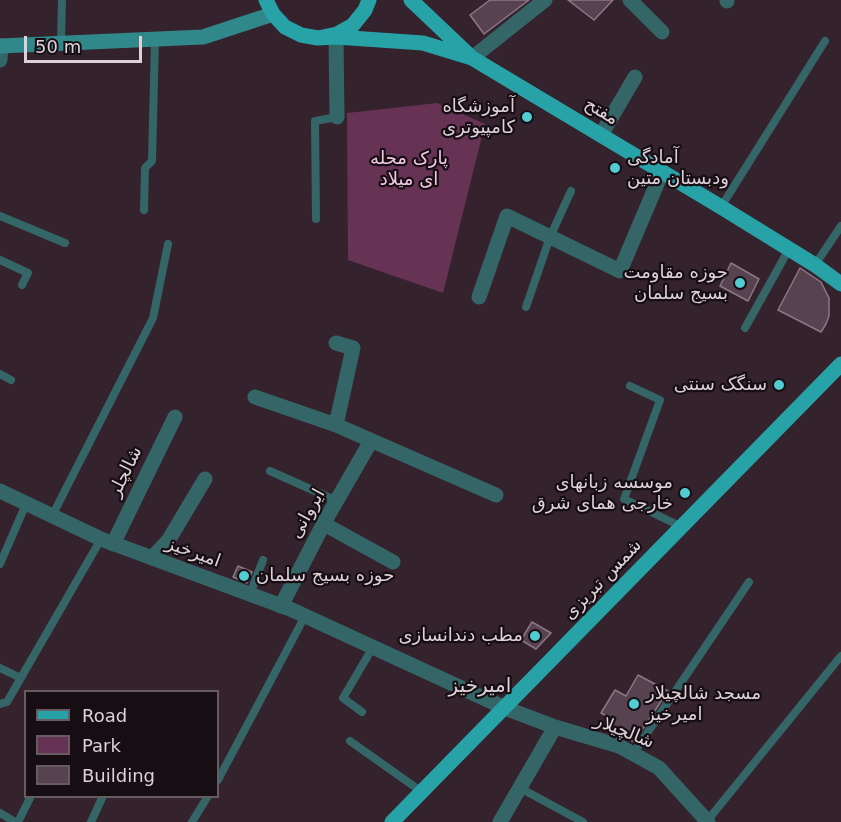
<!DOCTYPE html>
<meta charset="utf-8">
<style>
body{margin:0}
#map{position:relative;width:841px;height:822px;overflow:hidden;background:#34222d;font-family:"DejaVu Sans",sans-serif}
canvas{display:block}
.legend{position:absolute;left:24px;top:690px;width:195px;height:108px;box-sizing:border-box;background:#160e13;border:2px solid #665c62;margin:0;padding:8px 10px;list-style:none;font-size:18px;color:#ded1d9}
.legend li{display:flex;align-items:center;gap:12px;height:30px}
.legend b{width:30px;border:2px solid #665c62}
.scale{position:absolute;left:24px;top:36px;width:118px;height:27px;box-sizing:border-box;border:3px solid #ded1d9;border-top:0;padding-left:8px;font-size:18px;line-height:21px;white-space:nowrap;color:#ded1d9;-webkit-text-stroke:4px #160e13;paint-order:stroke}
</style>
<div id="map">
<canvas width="841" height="822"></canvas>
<ul class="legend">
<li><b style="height:8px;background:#27a2a7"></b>Road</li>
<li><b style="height:16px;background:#635"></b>Park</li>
<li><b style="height:16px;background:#57424f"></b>Building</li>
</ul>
<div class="scale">50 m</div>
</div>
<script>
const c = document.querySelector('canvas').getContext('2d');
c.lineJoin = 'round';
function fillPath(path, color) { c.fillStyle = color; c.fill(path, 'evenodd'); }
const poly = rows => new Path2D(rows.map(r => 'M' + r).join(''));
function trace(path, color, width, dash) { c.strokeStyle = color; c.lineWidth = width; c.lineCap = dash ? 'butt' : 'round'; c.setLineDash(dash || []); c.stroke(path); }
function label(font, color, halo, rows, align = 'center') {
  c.font = font + ' "DejaVu Sans","Noto Sans Arabic",sans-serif'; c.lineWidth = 4.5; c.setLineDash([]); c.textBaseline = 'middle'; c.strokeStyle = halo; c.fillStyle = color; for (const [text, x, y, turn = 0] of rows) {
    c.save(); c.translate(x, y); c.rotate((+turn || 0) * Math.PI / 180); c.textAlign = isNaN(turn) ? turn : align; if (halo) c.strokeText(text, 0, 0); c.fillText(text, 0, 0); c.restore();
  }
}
const green = poly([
 [437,103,485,124,443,293,348,260,347,113]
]);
const building = poly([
 [490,0,529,0,484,34,470,15,490,0],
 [568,0,613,0,594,20,568,0],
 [731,263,759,279,748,301,720,286,731,263],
 [800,268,821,282,829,298,829,316,826,324,821,332,778,310,800,268],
 [238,566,252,572,247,583,233,577,238,566],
 [532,622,551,633,536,649,521,640,532,622],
 [638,675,668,691,634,742,608,727,612,719,601,713,615,690,626,696,638,675]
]);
const service = poly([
 [61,43,62,0],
 [721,207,825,41],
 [144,210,145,168,152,161,155,39],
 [0,216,65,243],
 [316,219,315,121,337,117],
 [0,260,28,273,22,285],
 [815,265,841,226],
 [526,307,550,237,571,191],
 [745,328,789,249],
 [0,374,11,380],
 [630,386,660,400,624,499,682,527],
 [270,471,337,501],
 [52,516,153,318,168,244],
 [0,564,26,504],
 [250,594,263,560],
 [0,668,21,678],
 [0,704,7,702,101,539],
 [362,712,343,698,373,647],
 [350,741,422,792],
 [633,754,749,582],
 [218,780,305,616],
 [520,788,583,822],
 [0,813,15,822],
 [707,821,841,656],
 [18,822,31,796],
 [91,822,103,796],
 [192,822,208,796]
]);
const minor = poly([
 [630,0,662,32],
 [727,0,727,1],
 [336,37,337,117],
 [601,135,635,77],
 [479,297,507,216,620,271,662,172],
 [336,343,353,348,336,425,496,495],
 [255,397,336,425],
 [324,524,393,562],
 [113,544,175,417],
 [152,558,168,541,205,479],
 [281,606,326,519,371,441],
 [505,708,555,727,619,746,659,768,708,822],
 [500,822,555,727]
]);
const tertiary = poly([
 [472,58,545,0],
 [0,60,1,46],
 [0,491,101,539,290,609,505,708]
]);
const secondary = poly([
 [0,46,203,37,273,14]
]);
const primary = poly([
 [266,0,273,14,285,27,301,35,318,38,337,34,353,25,365,10,369,0],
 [411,0,470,56],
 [318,38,336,37,423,43,472,58,721,207,815,265,841,284],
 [392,822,841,364]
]);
const markers = [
 [527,117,6,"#51ccd1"],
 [615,168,6,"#51ccd1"],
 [740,283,6,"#51ccd1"],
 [779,385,6,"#51ccd1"],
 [685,493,6,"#51ccd1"],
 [244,576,6,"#51ccd1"],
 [535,636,6,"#51ccd1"],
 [634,704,6,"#51ccd1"]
];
const poiNames = [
 ["آموزشگاه",515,107],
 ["کامپیوتری",515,128],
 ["آمادگی",627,158,"left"],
 ["ودبستان متین",627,179,"left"],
 ["حوزه مقاومت",728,273],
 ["بسیج سلمان",728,294],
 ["سنگک سنتی",767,385],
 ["موسسه زبانهای",673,483],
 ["خارجی همای شرق",673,504],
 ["حوزه بسیج سلمان",256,576,"left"],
 ["مطب دندانسازی",523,636],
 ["مسجد شالچیلار",646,694,"left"],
 ["امیرخیز",646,715,"left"]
];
const streetNames = [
 ["مفتح",601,112,31],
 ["شالچلر",126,472,-64],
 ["ایروانی",308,514,-61],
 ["امیرخیز",193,553,20],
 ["شمس تبریزی",603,580,-46],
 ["شالچیلار",624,732,22]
];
const parkNames = [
 ["پارک محله",409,159],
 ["ای میلاد",409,180]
];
const neighbourhoodNames = [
 ["امیرخیز",480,687]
];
fillPath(green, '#635');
fillPath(building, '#57424f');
trace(building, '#8d7785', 1.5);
trace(service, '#346668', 8);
trace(minor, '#346668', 15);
trace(tertiary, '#346668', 15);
trace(secondary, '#31888b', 15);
trace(primary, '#27a2a7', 15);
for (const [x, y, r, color] of markers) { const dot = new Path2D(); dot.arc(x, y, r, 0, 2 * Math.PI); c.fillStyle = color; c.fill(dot); trace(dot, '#160e13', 2); }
label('18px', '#ded1d9', '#160e13', poiNames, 'right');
label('18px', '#ded1d9', '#160e13', streetNames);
label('18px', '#f3c8e3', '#160e13', parkNames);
label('20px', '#ded1d9', '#160e13', neighbourhoodNames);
</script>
